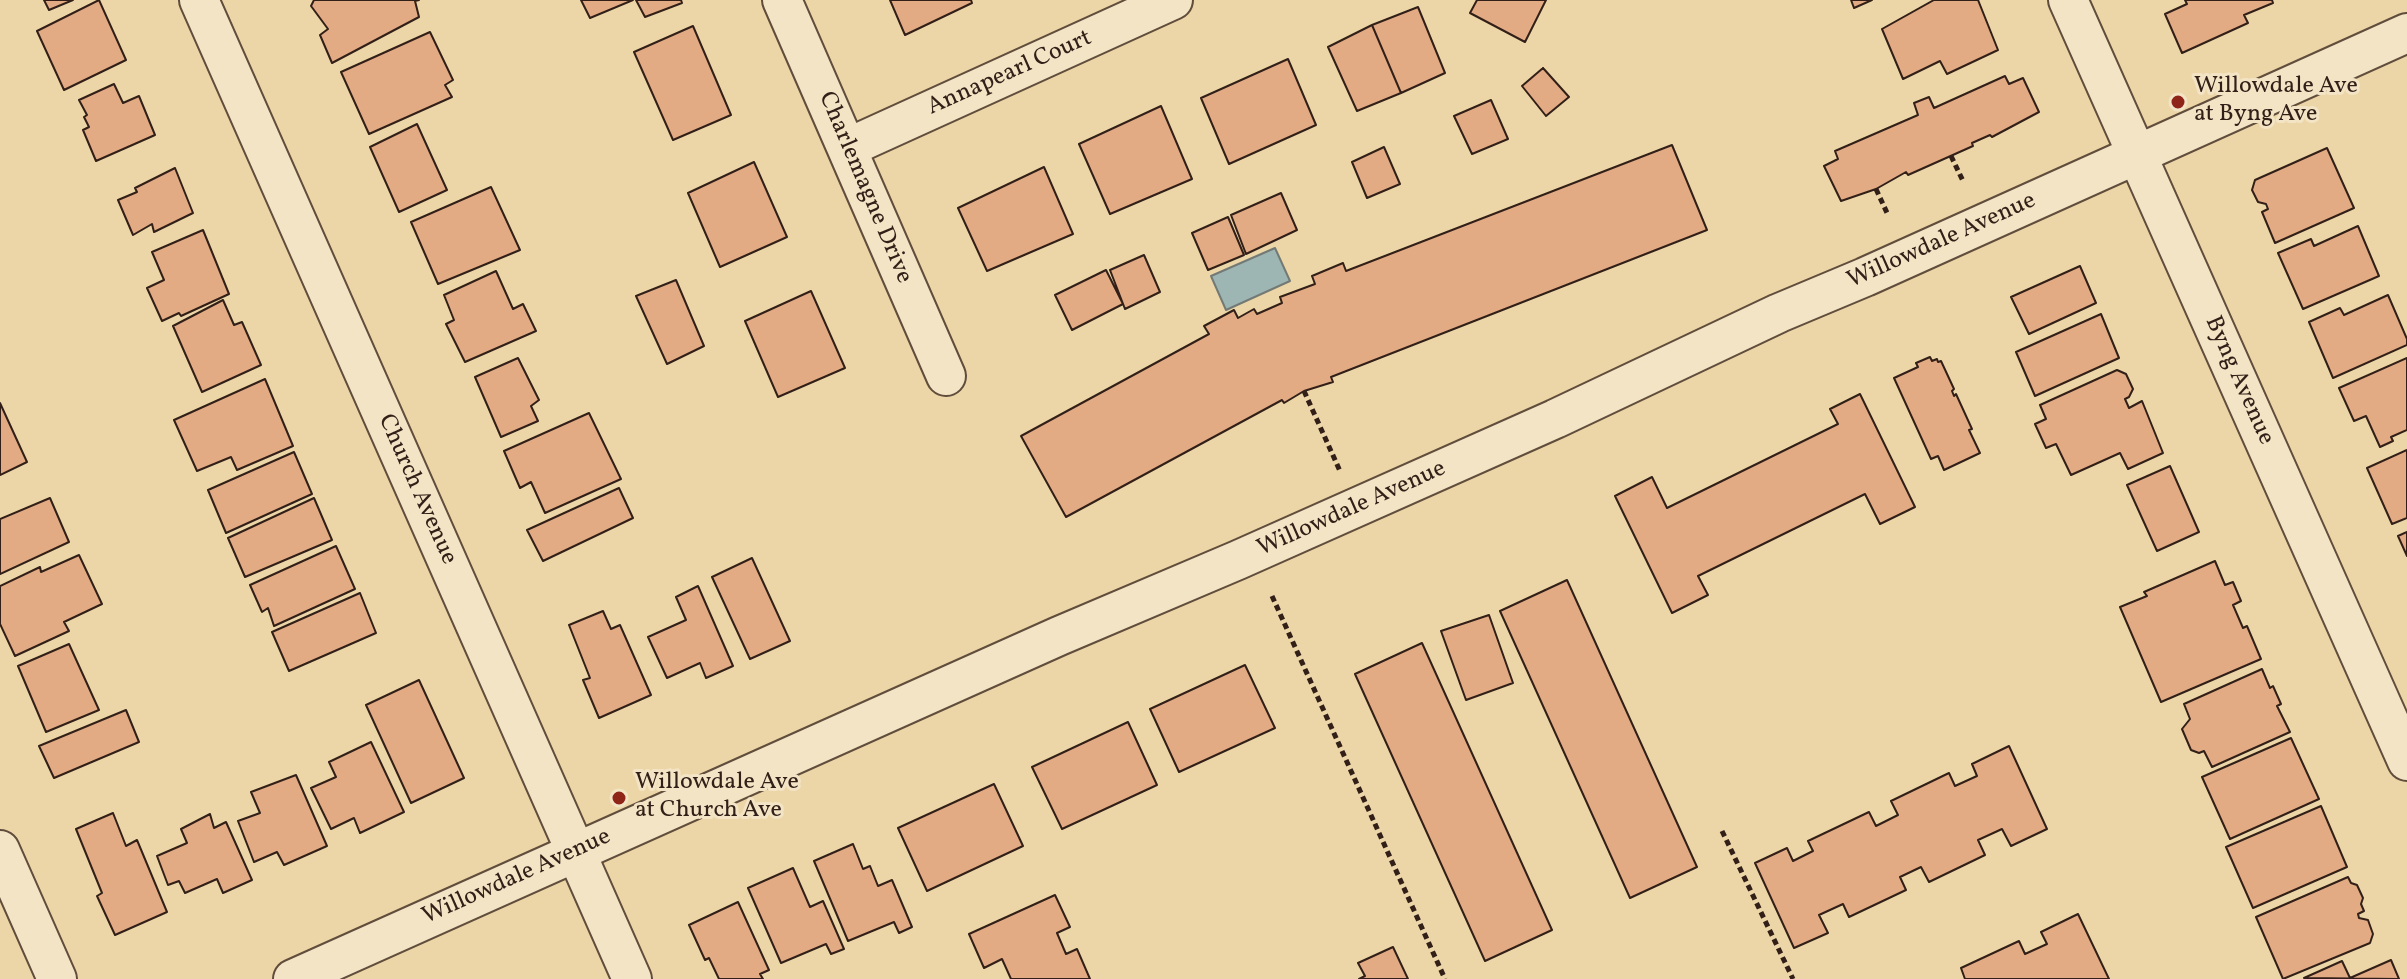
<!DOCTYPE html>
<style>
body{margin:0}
canvas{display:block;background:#ecd5a6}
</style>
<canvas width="2407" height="979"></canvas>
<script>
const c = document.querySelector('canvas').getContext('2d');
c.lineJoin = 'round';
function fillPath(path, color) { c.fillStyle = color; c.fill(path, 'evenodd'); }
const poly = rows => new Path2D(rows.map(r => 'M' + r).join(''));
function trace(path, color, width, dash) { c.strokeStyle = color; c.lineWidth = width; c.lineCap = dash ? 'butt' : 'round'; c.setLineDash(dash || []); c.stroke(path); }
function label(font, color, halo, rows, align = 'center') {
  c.font = font + ' Vollkorn,serif'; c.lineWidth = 6; c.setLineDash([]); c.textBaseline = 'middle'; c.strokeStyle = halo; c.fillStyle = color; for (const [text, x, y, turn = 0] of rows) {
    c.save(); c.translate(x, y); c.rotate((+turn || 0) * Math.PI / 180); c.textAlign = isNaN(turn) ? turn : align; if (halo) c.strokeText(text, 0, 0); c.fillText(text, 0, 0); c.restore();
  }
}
const water = poly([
 [1275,248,1290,281,1226,310,1211,276,1275,248]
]);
const building = poly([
 [44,0,73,0,49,10,44,0],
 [99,0,126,60,64,90,37,31,99,0],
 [314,0,419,0,415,1,419,17,332,63,320,35,328,29,311,6,314,0],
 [581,0,633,0,590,18,581,0],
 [636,0,681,0,682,3,645,17,636,0],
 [890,0,971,0,972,3,905,35,890,0],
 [1477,0,1546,0,1525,42,1470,13,1477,0],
 [1851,0,1872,0,1854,8,1851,0],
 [1934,0,1978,0,1998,50,1947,74,1940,61,1903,79,1882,29,1934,0],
 [2185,0,2272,0,2273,3,2244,15,2248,23,2182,53,2165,14,2187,4,2185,0],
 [1418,7,1445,73,1401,93,1372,25,1418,7],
 [1372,25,1401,93,1357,111,1328,47,1372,25],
 [693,26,731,115,673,140,634,52,693,26],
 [430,32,453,80,445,85,452,97,369,134,341,72,430,32],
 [1288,59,1316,125,1229,164,1201,98,1288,59],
 [1543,68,1569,97,1546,116,1522,86,1543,68],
 [2005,76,2009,84,2023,78,2039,112,1992,137,1990,135,1972,143,1973,146,1908,175,1906,172,1876,189,1841,201,1824,166,1838,159,1835,151,1918,115,1914,103,1929,97,1934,108,2005,76],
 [114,84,123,103,139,96,155,135,96,161,83,130,89,127,84,117,87,115,79,100,114,84],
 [1491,100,1508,139,1472,154,1454,116,1491,100],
 [1161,106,1192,179,1110,214,1079,144,1161,106],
 [417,124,447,190,399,212,370,147,417,124],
 [1672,145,1707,230,1331,377,1333,382,1304,391,1284,403,1282,400,1066,517,1021,436,1209,334,1204,326,1234,310,1238,318,1254,309,1257,314,1282,303,1280,297,1315,284,1312,276,1343,263,1346,271,1672,145],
 [1384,147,1400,184,1367,198,1352,162,1384,147],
 [2327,148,2354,208,2275,243,2262,212,2268,209,2266,204,2258,202,2252,190,2255,180,2327,148],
 [754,162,787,237,720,267,688,193,754,162],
 [1044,167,1073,234,987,271,958,208,1044,167],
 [175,168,193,213,154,232,152,224,133,235,118,200,137,192,135,188,175,168],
 [491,187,520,250,438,284,411,222,491,187],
 [1281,193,1297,230,1246,254,1231,215,1281,193],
 [1228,217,1244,255,1208,270,1192,233,1228,217],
 [2358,226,2379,276,2303,309,2278,253,2311,239,2314,246,2358,226],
 [203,230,229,294,181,316,179,313,162,321,147,288,164,280,152,252,203,230],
 [1144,255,1160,292,1125,309,1110,270,1144,255],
 [2080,266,2096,303,2029,334,2011,297,2080,266],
 [1106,270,1123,304,1072,330,1055,295,1106,270],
 [496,271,513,309,523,304,536,331,465,362,446,324,454,320,444,295,496,271],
 [676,280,704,346,667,364,636,296,676,280],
 [811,291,845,368,778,397,745,321,811,291],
 [2388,295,2407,339,2407,345,2333,378,2309,322,2340,308,2344,315,2388,295],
 [223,300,234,325,242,322,261,365,202,392,173,326,223,300],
 [2101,314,2119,358,2035,396,2016,352,2101,314],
 [1930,357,1932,361,1937,359,1938,362,1941,361,1954,389,1952,391,1954,396,1956,394,1972,429,1969,430,1980,453,1944,470,1938,456,1931,459,1894,378,1918,367,1916,363,1930,357],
 [518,358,539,400,531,406,538,421,501,437,475,377,518,358],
 [2407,358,2407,430,2391,437,2393,441,2380,447,2366,416,2354,421,2339,388,2407,358],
 [2117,370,2126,374,2133,389,2129,397,2125,399,2129,408,2142,401,2163,453,2128,469,2120,453,2071,475,2056,444,2046,448,2035,424,2046,419,2040,405,2117,370],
 [265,379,293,446,237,470,231,457,197,471,174,420,265,379],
 [1860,394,1915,507,1880,524,1865,494,1698,576,1708,595,1672,613,1615,496,1652,477,1667,508,1838,424,1830,409,1860,394],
 [0,403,27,462,0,475,0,403],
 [589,413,621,479,545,513,531,482,520,488,504,451,589,413],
 [2407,450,2407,518,2392,524,2367,468,2407,450],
 [294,452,312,494,226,533,208,490,294,452],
 [2170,466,2199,532,2157,551,2127,485,2170,466],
 [619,488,633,518,543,561,527,530,619,488],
 [50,498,69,542,0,574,0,519,50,498],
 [314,498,332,540,245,577,228,538,314,498],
 [2407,532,2407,556,2398,536,2407,532],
 [336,546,355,589,274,626,268,608,262,612,250,585,336,546],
 [79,555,102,604,64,622,69,631,15,656,0,624,0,586,40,567,41,572,79,555],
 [752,558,790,641,750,659,712,577,752,558],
 [2215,561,2225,585,2233,582,2241,601,2233,605,2243,628,2247,626,2261,659,2161,702,2120,607,2147,596,2144,592,2215,561],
 [1567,580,1697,867,1630,898,1500,611,1567,580],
 [698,586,733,666,706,678,700,663,667,678,648,637,686,620,676,597,698,586],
 [360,593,376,633,289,671,272,632,360,593],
 [603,611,611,629,620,625,651,695,599,718,583,680,590,678,569,625,603,611],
 [1489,615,1513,683,1466,700,1441,631,1489,615],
 [1422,643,1552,930,1485,961,1355,674,1422,643],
 [69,644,99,710,46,732,18,666,69,644],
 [1245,665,1275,728,1179,772,1150,709,1245,665],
 [2262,669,2270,688,2273,686,2281,704,2277,706,2290,732,2212,767,2204,751,2199,753,2191,750,2182,729,2190,719,2184,704,2262,669],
 [419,680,464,778,411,803,366,705,419,680],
 [126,710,139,742,54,778,39,746,126,710],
 [1128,722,1157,785,1062,829,1032,767,1128,722],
 [2291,738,2319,799,2230,839,2202,777,2291,738],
 [371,742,404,812,360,833,354,818,331,829,311,788,336,777,329,762,371,742],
 [2009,746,2047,829,2011,846,2002,829,1978,840,1985,855,1929,882,1921,867,1900,877,1906,890,1849,917,1843,904,1819,915,1828,933,1794,948,1755,863,1787,848,1793,861,1813,851,1808,841,1869,812,1876,826,1898,815,1891,801,1949,773,1955,786,1977,776,1972,764,2009,746],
 [296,775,327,846,284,865,277,852,254,862,238,821,260,813,251,792,296,775],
 [994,784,1023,846,927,891,898,828,994,784],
 [2321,806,2347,867,2253,908,2226,847,2321,806],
 [113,813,126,846,137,840,167,912,115,935,97,896,102,893,76,829,113,813],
 [210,814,214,828,226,822,252,880,223,893,217,879,185,893,179,881,168,885,157,856,187,843,181,829,210,814],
 [853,844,863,869,870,866,878,886,892,880,912,927,899,933,894,922,848,941,814,861,853,844],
 [793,868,810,907,823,901,844,949,831,954,826,944,781,963,748,888,793,868],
 [2348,877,2351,883,2357,885,2363,898,2361,904,2364,911,2358,914,2359,918,2368,920,2373,934,2370,943,2283,979,2256,917,2348,877],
 [1055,895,1070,927,1057,933,1066,954,1077,949,1090,979,1011,979,1002,959,984,968,969,934,1055,895],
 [738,902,769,970,760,974,763,979,719,979,709,958,705,960,689,925,738,902],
 [2078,914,2109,979,1965,979,1961,968,2019,941,2025,954,2047,944,2041,932,2078,914],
 [1393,947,1408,979,1359,979,1365,976,1358,963,1393,947],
 [2391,960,2399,979,2304,978,2342,961,2350,978,2391,960]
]);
const path = poly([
 [1951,156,1963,181],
 [1876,189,1888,215],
 [1304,391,1340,471],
 [1272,596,1445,979],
 [1722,831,1793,979]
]);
const minor = poly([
 [199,0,632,979],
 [782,0,946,376],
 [2068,0,2407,761],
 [847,148,1173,0],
 [0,850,57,979],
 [293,979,1059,636,1238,560,1555,419,1779,313,1865,277,2407,33]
]);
const markers = [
 [2178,102,8,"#8f2418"],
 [619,798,8,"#8f2418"]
];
const streetNames = [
 ["Annapearl Court",1010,74,-24],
 ["Charlemagne Drive",864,188,67],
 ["Willowdale Avenue",1942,242,-24],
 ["Byng Avenue",2238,381,66],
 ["Church Avenue",416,490,66],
 ["Willowdale Avenue",1352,510,-24],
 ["Willowdale Avenue",517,878,-24]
];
const poiNames = [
 ["Willowdale Ave",2194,88],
 ["at Byng Ave",2194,116],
 ["Willowdale Ave",635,784],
 ["at Church Ave",635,812]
];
fillPath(water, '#9eb6b3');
trace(water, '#737a75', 2);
fillPath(building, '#e2ab84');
trace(building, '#322018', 2);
trace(minor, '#604d3c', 42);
trace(path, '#322018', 5, [6, 4]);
trace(minor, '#f3e4c5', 38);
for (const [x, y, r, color] of markers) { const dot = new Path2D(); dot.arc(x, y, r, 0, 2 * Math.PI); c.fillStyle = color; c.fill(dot); trace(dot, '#f3e4c5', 3); }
label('24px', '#322018', '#f3e4c5', streetNames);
label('24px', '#322018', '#f3e4c5', poiNames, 'left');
</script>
